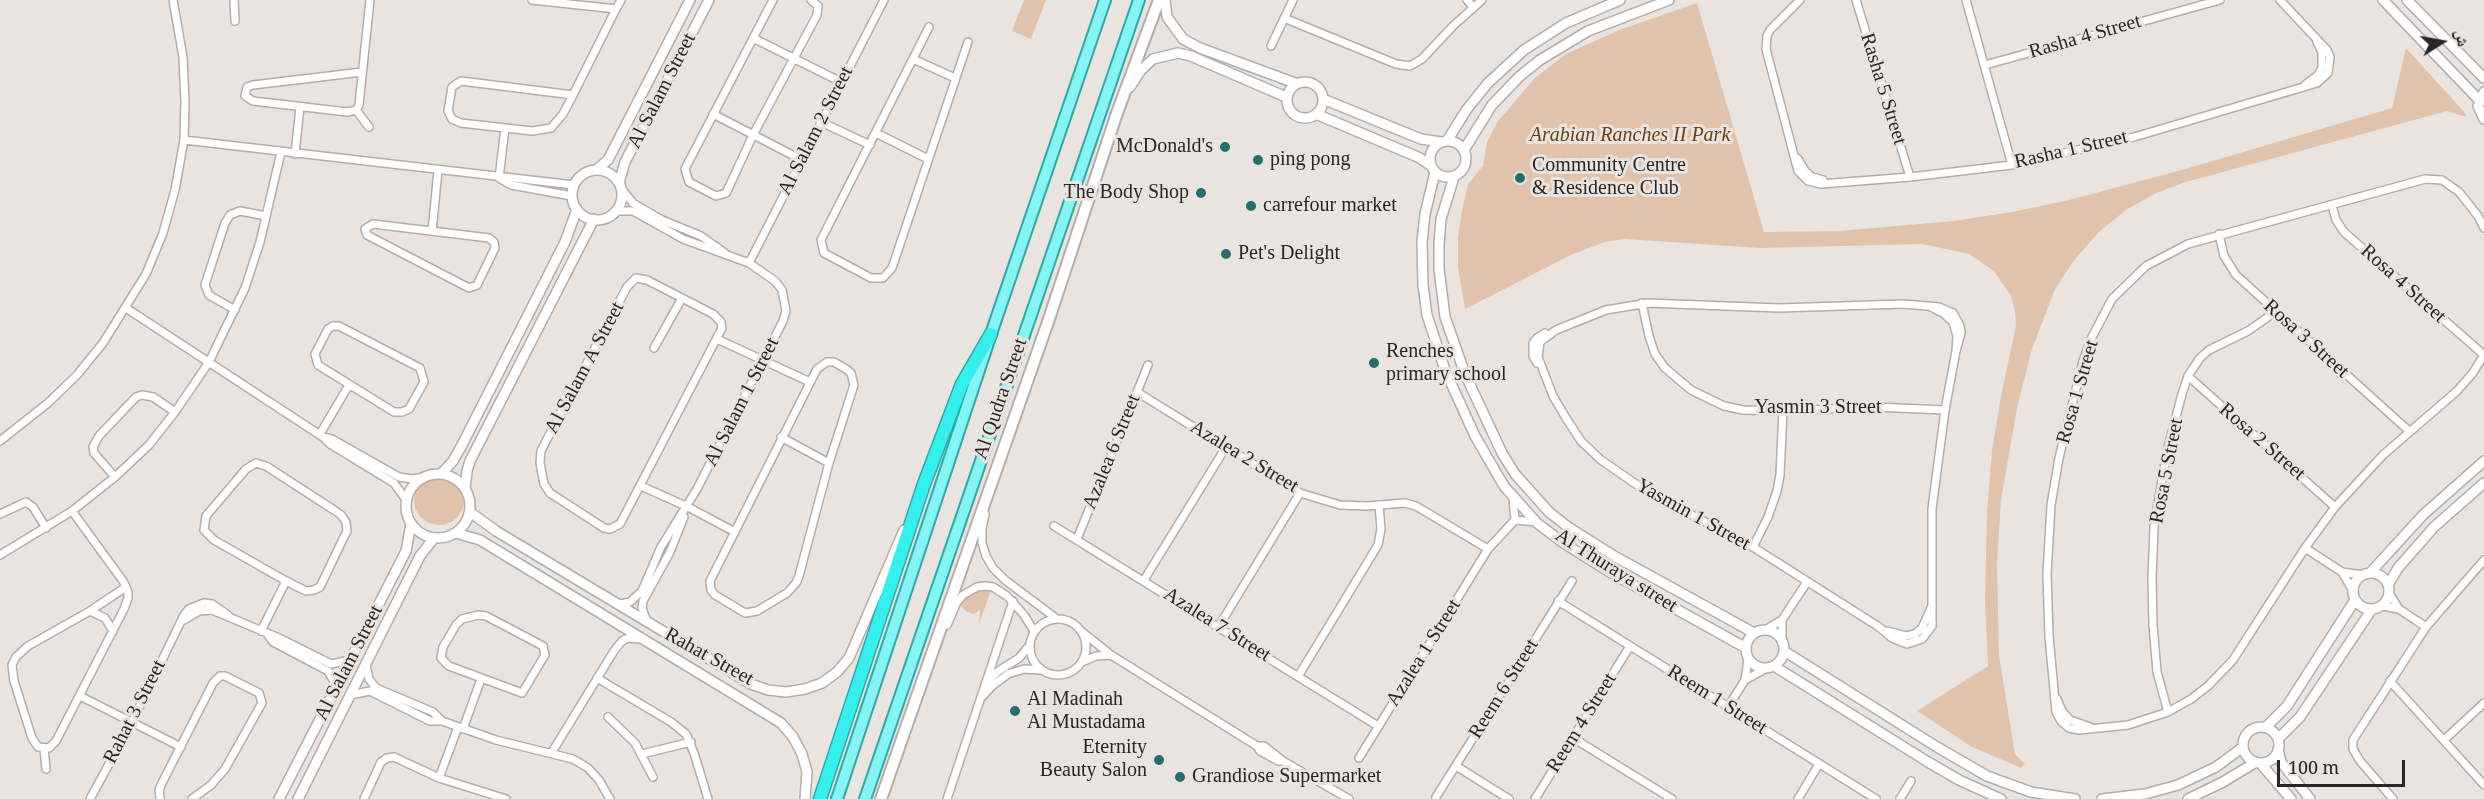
<!DOCTYPE html>
<meta charset="utf-8">
<style>
body{margin:0}
#map{position:relative;width:2484px;height:799px;overflow:hidden;background:#e9e4e0;font-family:Georgia,"Noto Naskh Arabic",serif}
canvas{display:block}
.north{position:absolute;left:2412px;top:12px;width:60px;height:60px;-webkit-text-stroke:4px #e9e4e0;paint-order:stroke;rotate:79deg;font-size:16px;font-weight:700;line-height:24px;text-align:center;color:#292725}
.north::after{content:'';display:block;margin:auto;width:21px;height:27px;background:#292725;clip-path:polygon(50% 0,100% 100%,50% 72%,0 100%)}
.scale{position:absolute;left:2277px;top:760px;width:128px;height:27px;box-sizing:border-box;border:3px solid #292725;border-top:0;padding-left:8px;font-size:18px;line-height:21px;white-space:nowrap;color:#292725;-webkit-text-stroke:4px #e9e4e0;paint-order:stroke}
</style>
<div id="map">
<canvas width="2484" height="799"></canvas>
<div class="north">ش</div>
<div class="scale">100 m</div>
</div>
<script>
const c = document.querySelector('canvas').getContext('2d');
c.lineJoin = 'round';
function fillPath(path, color) { c.fillStyle = color; c.fill(path, 'evenodd'); }
const poly = rows => new Path2D(rows.map(r => 'M' + r).join(''));
function trace(path, color, width, dash) { c.strokeStyle = color; c.lineWidth = width; c.lineCap = dash ? 'butt' : 'round'; c.setLineDash(dash || []); c.stroke(path); }
function label(font, color, halo, rows, align = 'center') {
  c.font = font + ' Georgia,serif'; c.lineWidth = 6; c.setLineDash([]); c.textBaseline = 'middle'; c.strokeStyle = halo; c.fillStyle = color; for (const [text, x, y, turn = 0] of rows) {
    c.save(); c.translate(x, y); c.rotate((+turn || 0) * Math.PI / 180); c.textAlign = isNaN(turn) ? turn : align; if (halo) c.strokeText(text, 0, 0); c.fillText(text, 0, 0); c.restore();
  }
}
const green = poly([
 [1024,0,1046,0,1031,39,1012,31],
 [1697,3,1764,232,1839,231,1954,221,2012,212,2069,200,2189,168,2392,108,2406,48,2466,114,2466,117,2447,111,2186,182,2156,193,2126,210,2099,232,2075,259,2055,289,2032,349,2017,408,2001,500,1997,564,1999,655,2015,754,2025,764,2021,768,1972,747,1917,711,1988,666,1985,600,1987,512,1992,451,2001,396,2016,326,2015,311,2011,296,1994,271,1969,254,1922,244,1760,248,1625,239,1605,242,1573,254,1465,309,1458,267,1458,237,1462,210,1468,184,1483,166,1487,142,1498,121,1535,78,1566,54,1619,30],
 '414 500a25 25 0 1 1 50 0a25 25 0 1 1-50 0Z',
 [993,585,979,624,980,610,974,614,967,612,961,606,963,599,968,591]
]);
const minor = poly([
 [234,0,235,21],
 [532,0,616,9],
 [773,0,685,169,689,182,716,196,726,193,728,189,753,135,817,15,818,6,811,0],
 [1467,0,1473,7],
 [1800,0,1770,30,1767,36,1766,49,1798,171,1808,181,1821,184,1910,177,2012,165,2134,137,2317,83,2328,73,2330,57,2327,50,2280,0],
 [1856,0,1910,177],
 [1966,0,2012,165],
 [1284,18,1396,64,1410,66,1422,59,1453,26,1482,0],
 [929,27,821,240,824,253,871,278,883,278,892,268,968,42],
 [753,38,841,82],
 [1271,46,1293,0],
 [913,59,955,78],
 [1985,65,2220,0],
 [362,72,253,85,247,87,245,96,253,101,347,112,356,110,359,105,370,0],
 [2305,85,2318,75,2322,68,2322,52,2317,42],
 [573,95,461,81,452,87,448,111,452,119,461,123,532,131,551,128,563,114,573,95,616,9,621,0],
 [356,110,369,127],
 [713,114,802,160],
 [821,122,870,145],
 [876,133,928,159],
 [184,140,574,185],
 [295,154,300,107],
 [1798,159,1805,171,1812,177,1823,180],
 [499,178,511,185,572,196],
 [499,178,505,128],
 [620,187,633,203,662,220,701,236,725,253],
 [2332,205,2336,220,2344,232,2484,355],
 [615,211,633,211,683,239,749,263,775,281,782,290,786,311,783,321,697,489,661,547,642,591,630,602,620,604],
 [373,224,489,238,494,242,495,248,477,285,469,288,367,235,365,229,373,224],
 [2484,228,2478,216,2459,192,2442,180,2425,179,2188,244,2146,266,2112,299,2091,339,2083,361,2059,458,2051,505,2047,574,2049,636,2056,712,2061,721,2069,728,2079,730,2128,725,2168,712,2191,699,2208,686,2233,660,2305,548,2335,507,2383,455,2457,391,2472,374,2484,355],
 [432,231,438,171],
 [2219,234,2224,256,2236,275,2409,431],
 [749,263,884,0],
 [636,278,647,280,713,314,721,322,722,328,620,524,610,529,604,528,550,493,544,484,540,463,541,451,546,441,627,287,636,278],
 [1642,303,1649,336,1655,354,1665,368,1691,390,1724,406,1743,410,1783,411,1875,407,1945,410],
 [1931,307,1943,313,1953,322,1957,336,1956,351,1945,410,1932,509,1932,626,1922,639,1907,644,1892,638,1879,627,1753,547,1646,491,1601,460,1581,441,1566,418,1553,396,1538,357,1540,342,1556,330,1606,310,1648,303,1779,308,1903,304,1939,307,1953,313,1960,326,1961,333,1956,351],
 [126,308,323,437,332,439,399,477,412,479,426,477],
 [235,310,209,295,205,285,225,223,230,215,240,211,266,216],
 [333,326,339,326,420,368,424,382,409,409,402,412,394,412,318,365,315,354,328,329,333,326],
 [717,339,810,382],
 [654,348,682,298],
 [827,362,834,362,846,369,851,373,854,385,829,463,799,576,796,583,787,593,757,611,745,613,715,595,711,590,710,581,817,369,827,362],
 [1537,363,1533,356,1533,343,1537,338,1545,333],
 [2188,376,2335,507],
 [1137,392,1300,493,1340,505,1367,506,1405,503,1416,506,1488,549],
 [320,434,349,385],
 [323,437,330,444,394,483,407,501],
 [781,437,829,463],
 [0,441,48,403,77,375,103,343,146,274,163,233,175,190,184,140,185,102,183,57,173,0],
 [256,463,266,466,334,510,341,515,346,522,347,531,343,539,320,587,314,590,306,591,286,581,214,540,204,530,206,516,246,469,256,463],
 [115,477,94,453,93,447,99,436,136,397,142,395,153,397,175,412],
 [641,486,688,507,735,532],
 [72,511,123,581,126,587,128,592,128,598,124,609,56,741,49,748,38,747,32,738,14,681,12,665,16,657,28,646,90,611,126,587],
 [0,514,26,502,33,507,46,528],
 [985,514,982,529,982,543,986,556,993,568,1005,580,1057,619],
 [1515,520,1536,522],
 [1054,526,1378,726],
 [1077,539,1148,365],
 [1753,547,1768,517,1777,491,1780,475,1783,411],
 [2305,548,2342,572,2363,575],
 [0,555,72,511,115,477,149,445,175,412,209,362,245,288,260,242,281,152],
 [2342,572,2353,591],
 [1144,580,1226,447],
 [2389,593,2399,609],
 [1558,601,1876,799],
 [2382,606,2399,609,2426,627],
 [90,611,105,618,113,631],
 [478,615,486,616,543,646,545,655,522,693,449,666,441,658,443,647,456,625,462,619,478,615],
 '1030 647a28 28 0 1 1 56 0a28 28 0 1 1-56 0Z',
 [184,620,199,611,212,610,279,638,331,664,350,660],
 [647,622,642,608,643,601,670,552,684,517],
 [947,625,957,602,963,595,977,587,985,586,993,587,1007,596,1024,615,1034,631],
 [1219,626,1300,493],
 [1765,630,1782,620,1807,582],
 [261,631,286,581],
 [1081,631,1111,655,1257,746,1260,751,1278,761,1283,761],
 [1887,631,1906,636,1915,634,1922,628,1931,608],
 [268,635,273,642,328,671,337,687],
 [1782,640,1782,620],
 [1082,662,1096,656,1111,655],
 [366,665,369,679,376,688,433,712,442,721],
 [1299,675,1378,545,1381,529,1379,505],
 [597,678,671,722,686,734,694,753,708,799],
 [1745,680,1765,669],
 [2390,681,2484,785],
 [986,683,997,672,1019,658,1029,646],
 [350,695,370,691,430,721,442,721,496,740,573,759,588,768,599,780,610,799],
 [80,696,181,747],
 [981,698,992,686,1008,674,1024,669,1040,670],
 [2057,699,2062,711,2070,720,2090,727],
 [1728,707,1745,680,1748,659],
 [2168,712,2157,672,2153,625,2152,579,2154,527,2167,451,2182,394,2188,376,2200,358,2209,350,2248,331,2275,312],
 [608,717,635,743,653,777],
 [463,729,481,679],
 [1573,738,1672,799],
 [2444,740,2484,703],
 [1257,746,1264,746,1283,761,1349,799],
 [44,749,46,769],
 [552,752,614,651,622,641,628,638,641,639],
 [642,754,691,742],
 [1359,758,1488,549,1515,520,1513,498],
 [1456,766,1509,799],
 [439,778,458,727],
 [1436,797,1572,581],
 [90,799,132,722,184,615,189,609,204,603,212,604,228,615],
 [160,799,159,790,162,783,213,683,220,676,225,676,259,693,262,703,225,769,211,785,192,799],
 [364,799,381,762,387,758,394,757,439,778,506,799],
 [947,799,1013,601],
 [1535,799,1630,646],
 [1798,799,1819,764],
 [1900,799,1911,781],
 [2393,799,2360,761,2353,749,2353,740,2426,627,2484,560]
]);
const tertiary = poly([
 [1165,0,1167,17,1183,39,1200,48,1295,83],
 [2383,0,2479,100],
 [2407,0,2484,78],
 '1287 100a18 18 0 1 1 36 0a18 18 0 1 1-36 0Z',
 [1130,87,1141,70,1153,59,1178,53,1191,56,1286,97],
 [2484,92,2478,106,2484,119],
 [1323,99,1421,139,1441,142],
 [1316,114,1420,158,1430,165],
 '1430 159a18 18 0 1 1 36 0a18 18 0 1 1-36 0Z',
 [1447,141,1467,109,1488,83,1524,50,1566,23,1620,0],
 [1464,150,1492,105,1520,76,1540,60,1588,31,1669,0],
 [596,170,608,160,690,0],
 '572 195a25 25 0 1 1 50 0a25 25 0 1 1-50 0Z',
 [1435,172,1425,214,1422,242,1423,285,1427,315,1445,370,1475,436,1504,486,1537,523,1562,542,1608,571,1746,648],
 [1454,177,1441,219,1439,244,1439,269,1445,317,1465,374,1502,453,1515,474,1549,512,1568,527,1616,557,1754,633],
 [619,183,625,162,709,0],
 [441,474,453,461,462,445,565,242,577,209],
 '406 506a32 32 0 1 1 64 0a32 32 0 1 1-64 0Z',
 [465,489,467,471,470,461,594,219],
 [470,512,496,531,751,684,768,690,786,692,805,689,822,683,837,672,849,658,904,530],
 [456,533,480,540,781,723,793,737,802,754,807,772,805,799],
 [2370,573,2423,515,2484,461],
 '2353 591a18 18 0 1 1 36 0a18 18 0 1 1-36 0Z',
 [2388,585,2398,568,2434,527,2484,483],
 '1746 649a19 19 0 1 1 38 0a19 19 0 1 1-38 0Z',
 [1784,651,1937,747,1987,776,2031,792,2075,799],
 [1774,666,1928,762,1959,780,2001,799],
 [2266,727,2287,706,2355,600],
 '2243 745a18 18 0 1 1 36 0a18 18 0 1 1-36 0Z',
 [2278,739,2300,717,2372,609],
 [2278,749,2281,762,2310,799],
 [2260,763,2291,799],
 [279,799,406,551,411,524],
 [298,799,420,556,434,538],
 [2102,799,2145,794,2178,785,2216,767,2243,747],
 [2188,799,2223,782,2256,762]
]);
const secondary = poly([
 [881,799,1049,319,1117,113,1159,0]
]);
const primary = poly([
 [837,799,991,334,1105,0],
 [865,799,1139,0]
]);
const motorway = poly([
 [820,799,924,484,962,384,991,334]
]);
const markers = [
 [1225,147,6,"#236f6d"],
 [1258,160,6,"#236f6d"],
 [1520,178,6,"#236f6d"],
 [1201,193,6,"#236f6d"],
 [1251,206,6,"#236f6d"],
 [1226,254,6,"#236f6d"],
 [1374,363,6,"#236f6d"],
 [1015,711,6,"#236f6d"],
 [1159,760,6,"#236f6d"],
 [1180,777,6,"#236f6d"]
];
const streetNames = [
 ["Rasha 4 Street",2085,37,-16],
 ["Rasha 5 Street",1883,89,73],
 ["Al Salam Street",662,91,-63],
 ["Al Salam 2 Street",816,131,-63],
 ["Rasha 1 Street",2071,150,-13],
 ["Rosa 4 Street",2403,284,42],
 ["Rosa 3 Street",2306,339,42],
 ["Al Salam A Street",585,368,-62],
 ["Rosa 1 Street",2078,392,-74],
 ["Al Qudra Street",1001,399,-71],
 ["Al Salam 1 Street",742,402,-63],
 ["Yasmin 3 Street",1818,408],
 ["Rosa 2 Street",2262,442,41],
 ["Azalea 6 Street",1112,452,-68],
 ["Azalea 2 Street",1244,457,31],
 ["Rosa 5 Street",2167,471,-79],
 ["Yasmin 1 Street",1693,515,29],
 ["Al Thuraya street",1616,571,32],
 ["Azalea 7 Street",1217,625,32],
 ["Azalea 1 Street",1424,653,-58],
 ["Rahat Street",709,657,29],
 ["Al Salam Street",349,663,-63],
 ["Reem 6 Street",1504,689,-58],
 ["Reem 1 Street",1717,700,32],
 ["Rahat 3 Street",135,712,-63],
 ["Reem 4 Street",1582,723,-58]
];
const parkNames = [
 ["Arabian Ranches II Park",1630,136]
];
const poiNames = [
 ["McDonald's",1213,147,"right"],
 ["ping pong",1270,160],
 ["Community Centre",1532,166],
 ["& Residence Club",1532,189],
 ["The Body Shop",1189,193,"right"],
 ["carrefour market",1263,206],
 ["Pet's Delight",1238,254],
 ["Renches",1386,352],
 ["primary school",1386,375],
 ["Al Madinah",1027,700],
 ["Al Mustadama",1027,723],
 ["Eternity",1147,748,"right"],
 ["Beauty Salon",1147,771,"right"],
 ["Grandiose Supermarket",1192,777]
];
fillPath(green, '#e1c3ab');
trace(minor, '#b3aeaa', 10);
trace(tertiary, '#b3aeaa', 12);
trace(secondary, '#b3aeaa', 14);
trace(primary, '#30a9a7', 14);
trace(motorway, '#30a9a7', 15);
trace(minor, '#fff', 7);
trace(tertiary, '#fff', 9);
trace(secondary, '#fff', 10);
trace(primary, '#85f5f4', 10);
trace(motorway, '#33efed', 12);
for (const [x, y, r, color] of markers) { const dot = new Path2D(); dot.arc(x, y, r, 0, 2 * Math.PI); c.fillStyle = color; c.fill(dot); trace(dot, '#e9e4e0', 2); }
label('20px', '#292725', '#e9e4e0', streetNames);
label('italic 20px', '#6b4017', '#e9e4e0', parkNames);
label('20px', '#292725', '#e9e4e0', poiNames, 'left');
</script>
